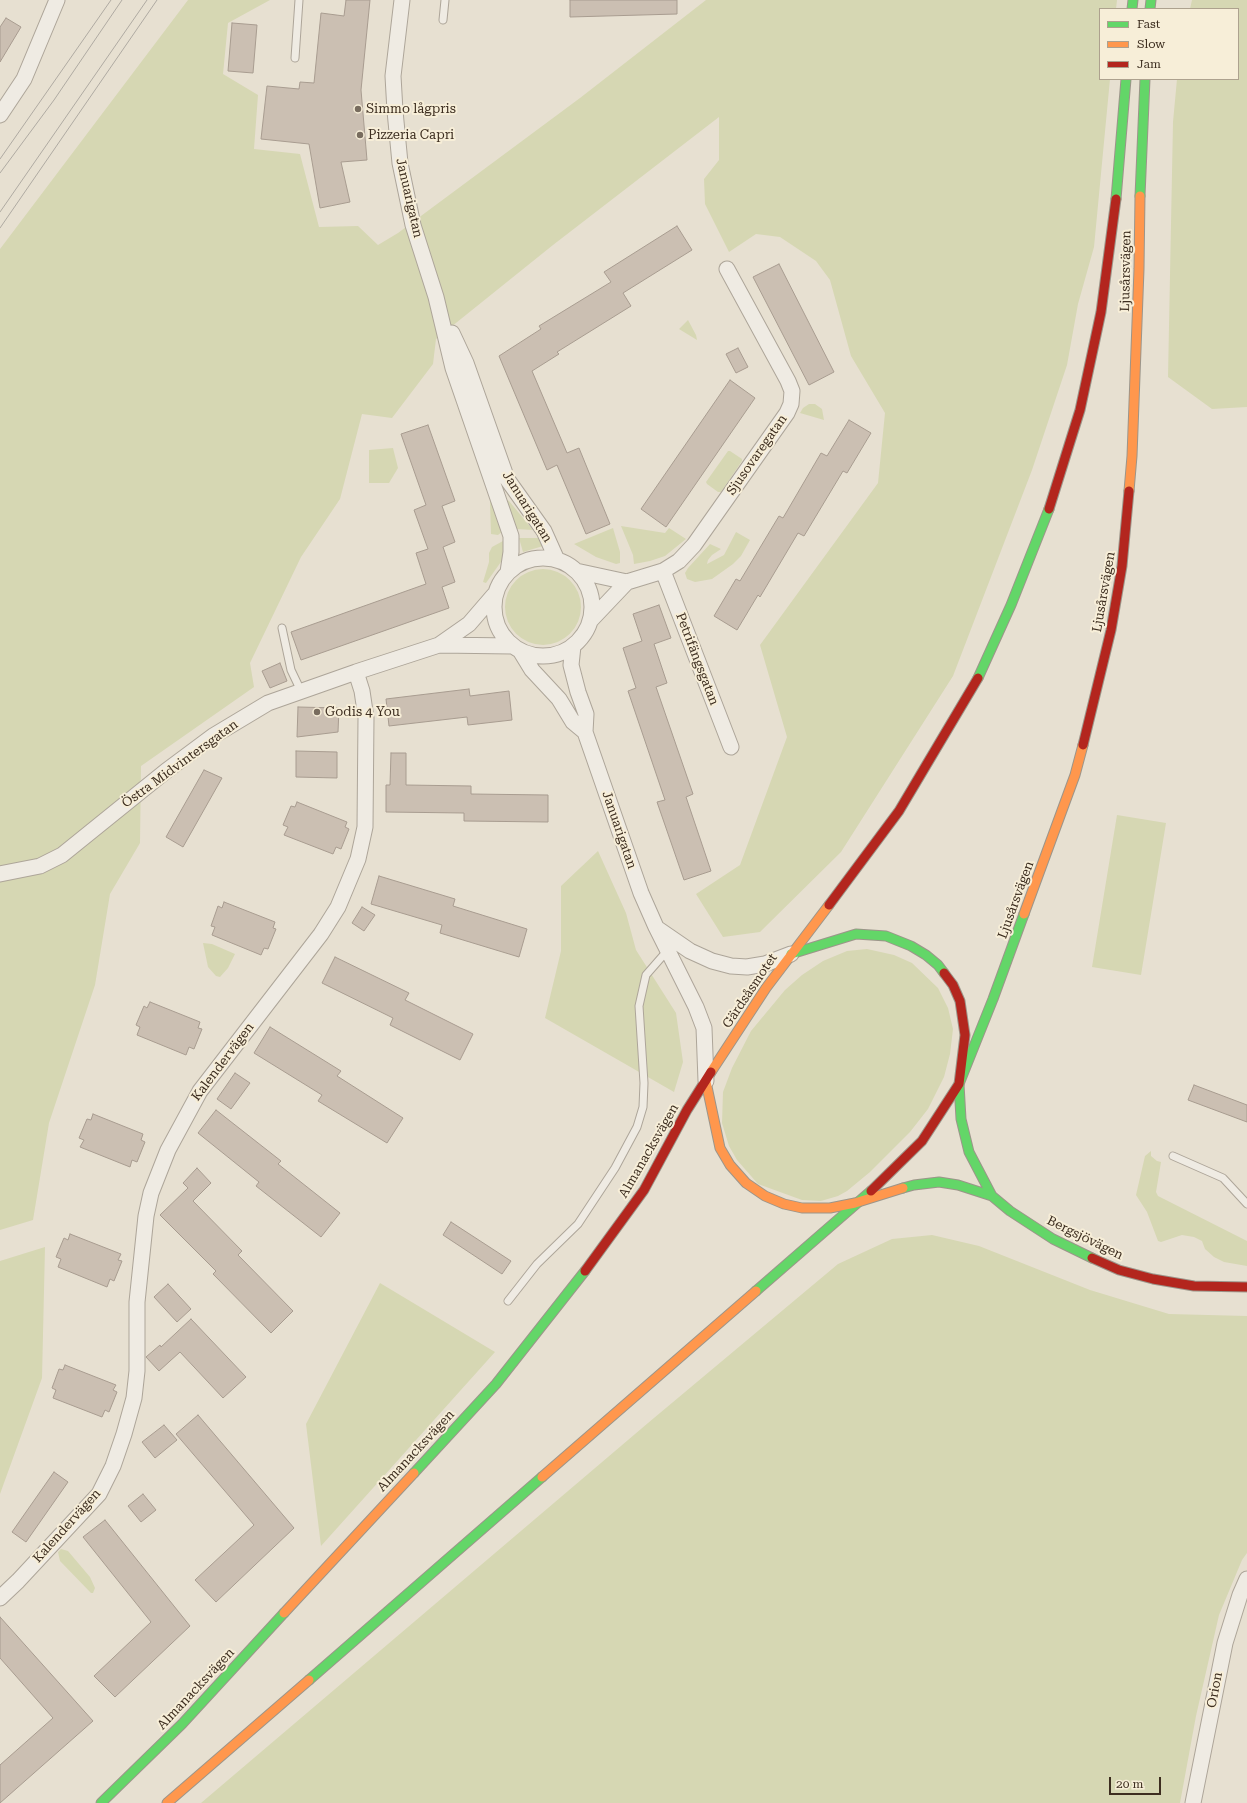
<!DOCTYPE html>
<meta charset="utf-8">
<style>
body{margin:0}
#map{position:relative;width:1247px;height:1803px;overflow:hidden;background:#e7e0d1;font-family:"Roboto Serif",serif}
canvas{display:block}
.legend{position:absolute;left:1099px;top:8px;width:140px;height:72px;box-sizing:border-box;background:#f7eed8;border:1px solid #ada18e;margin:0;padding:5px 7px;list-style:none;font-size:12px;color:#3d2e20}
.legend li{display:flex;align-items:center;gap:8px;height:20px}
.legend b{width:20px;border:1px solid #ada18e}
.scale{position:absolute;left:1109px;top:1777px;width:52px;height:18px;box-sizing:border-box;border:2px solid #3d2e20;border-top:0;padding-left:5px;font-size:12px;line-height:14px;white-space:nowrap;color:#3d2e20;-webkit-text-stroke:3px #f7eed8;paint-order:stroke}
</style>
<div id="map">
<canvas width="1247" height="1803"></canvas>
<ul class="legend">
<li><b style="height:5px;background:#63d668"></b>Fast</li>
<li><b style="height:5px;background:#ff974d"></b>Slow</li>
<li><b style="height:5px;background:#b3261e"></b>Jam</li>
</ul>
<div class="scale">20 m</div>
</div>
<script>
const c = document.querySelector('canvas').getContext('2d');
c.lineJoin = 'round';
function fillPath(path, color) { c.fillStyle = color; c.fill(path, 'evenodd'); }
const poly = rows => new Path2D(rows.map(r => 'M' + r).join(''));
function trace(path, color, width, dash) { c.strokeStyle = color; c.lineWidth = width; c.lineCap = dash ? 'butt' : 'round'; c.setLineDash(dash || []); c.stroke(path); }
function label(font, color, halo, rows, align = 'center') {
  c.font = font + ' "Roboto Serif",serif'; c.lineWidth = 4; c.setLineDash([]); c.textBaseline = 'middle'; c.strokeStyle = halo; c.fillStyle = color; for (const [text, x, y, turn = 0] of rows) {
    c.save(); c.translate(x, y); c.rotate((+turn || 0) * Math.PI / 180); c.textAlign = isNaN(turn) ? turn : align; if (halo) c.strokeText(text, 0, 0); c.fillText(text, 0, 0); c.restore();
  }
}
const green = poly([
 [188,0,270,0,228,23,223,74,258,95,254,149,300,154,319,227,358,226,378,245,398,233,580,98,706,0,1117,0,1116,9,1100,9,1100,79,1110,79,1094,247,1078,304,1067,365,1032,470,953,676,841,852,760,932,723,937,696,894,740,865,787,737,760,645,878,483,885,413,851,356,830,280,816,261,780,237,756,234,729,252,705,204,704,179,719,160,719,117,553,245,436,339,433,364,392,418,362,414,340,499,301,557,250,663,254,687,141,766,140,843,110,894,95,985,49,1123,33,1220,0,1230,0,249],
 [1192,0,1247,0,1247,407,1212,409,1168,377,1173,122,1177,79,1238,79,1238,9,1190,9],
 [688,320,696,335,697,340,679,329],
 [809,404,815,404,822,409,824,420,800,413,803,408],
 [393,448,398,468,389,483,369,483,369,450],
 [728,451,730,451,742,459,742,461,721,492,718,492,707,484,706,482],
 [492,500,503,531,498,535,491,534,490,502],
 [507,500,509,501,533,530,516,529],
 [621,526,665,533,669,528,686,539,665,556,650,561,634,564,633,555],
 [613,528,620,552,620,563,616,564,596,557,574,544],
 [736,532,750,540,741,556,733,564,712,579,695,582,687,579,685,573,688,568,710,544,721,549,712,555,708,560,707,564,724,555],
 [519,538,541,538,543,546,523,552],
 [503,541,506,541,503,559,486,583,483,582,489,562,489,553,492,547],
 '505 607a38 38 0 1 1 76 0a38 38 0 1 1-76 0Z',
 [1117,815,1166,823,1141,975,1092,967],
 [598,851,626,913,636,950,676,1013,683,1062,674,1092,545,1018,561,951,561,886],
 [203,943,212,944,235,954,228,968,220,977,216,976,208,967],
 [867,949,894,955,912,963,938,988,948,1008,953,1029,950,1054,944,1077,928,1109,910,1132,870,1172,847,1191,838,1196,821,1201,802,1200,758,1184,737,1160,729,1146,722,1123,723,1092,732,1068,751,1031,785,990,802,975,823,961,847,951],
 [1151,1151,1151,1156,1157,1161,1161,1162,1156,1192,1158,1196,1247,1241,1247,1266,1224,1262,1214,1257,1205,1249,1202,1241,1194,1237,1182,1235,1161,1242,1158,1241,1147,1212,1136,1195,1145,1156],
 [932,1235,979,1246,1090,1290,1169,1314,1247,1316,1247,1553,1242,1560,1219,1615,1196,1716,1180,1803,201,1803,648,1423,838,1264,892,1239],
 [45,1247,42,1378,0,1494,0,1261],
 [380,1283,495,1352,321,1546,306,1424],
 [61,1549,68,1551,90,1577,95,1588,93,1593,91,1593,60,1561,58,1552]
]);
const building = poly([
 [346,0,370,0,361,90,367,160,341,162,350,202,320,208,309,144,261,139,267,86,299,89,300,82,314,83,321,13,344,16,346,0],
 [570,0,677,0,677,14,570,17,570,0],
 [6,18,21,27,0,62,0,27,6,18],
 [232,23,257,25,253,73,228,71,232,23],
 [677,226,692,250,623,293,631,306,557,352,559,354,532,371,567,453,579,448,610,524,586,534,557,465,547,470,499,356,541,329,539,326,611,282,604,272,677,226],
 [779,264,834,372,809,385,753,277,779,264],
 [738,348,748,367,736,373,726,354,738,348],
 [730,380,755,398,666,527,641,509,730,380],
 [849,420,871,433,847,473,843,471,804,536,798,533,760,597,758,595,737,630,714,616,736,579,740,581,779,516,783,518,821,453,827,456,849,420],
 [428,425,455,501,442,506,455,542,443,547,455,582,442,587,449,608,301,660,291,632,426,584,416,553,428,549,414,510,426,505,401,434,428,425],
 [659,605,671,638,654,644,667,683,656,687,693,794,686,797,711,871,684,880,657,802,665,800,628,691,636,688,623,648,642,641,633,614,659,605],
 [280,663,287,681,270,688,262,671,280,663],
 [469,689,470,696,509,691,512,720,468,725,467,717,389,726,386,699,469,689],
 [298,707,339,708,338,732,297,737,298,707],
 [296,751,337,752,337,778,296,777,296,751],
 [391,753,406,753,406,785,471,786,471,794,548,795,548,822,464,821,464,813,386,812,386,785,390,785,391,753],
 [204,770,222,778,183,847,166,837,204,770],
 [297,802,347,822,345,827,349,829,341,849,336,847,333,854,284,835,288,827,283,825,291,806,295,807,297,802],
 [379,876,455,899,453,906,527,929,519,957,440,933,442,925,371,904,379,876],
 [224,902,275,922,273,928,276,929,268,949,264,948,261,955,212,935,215,927,211,926,218,906,222,908,224,902],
 [362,907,375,915,364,931,352,923,362,907],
 [335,957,409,993,405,1000,473,1034,460,1060,390,1025,393,1018,322,983,335,957],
 [150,1002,200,1022,198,1028,202,1029,194,1049,189,1047,186,1055,137,1035,140,1027,136,1025,144,1006,147,1008,150,1002],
 [270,1027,341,1071,337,1076,403,1118,387,1143,318,1101,322,1095,254,1053,270,1027],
 [235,1073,250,1083,231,1109,217,1099,235,1073],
 [1194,1085,1247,1105,1247,1122,1188,1100,1194,1085],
 [216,1110,281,1161,278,1164,340,1213,321,1237,256,1186,259,1182,198,1133,216,1110],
 [93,1114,143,1134,141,1140,145,1142,137,1162,132,1160,130,1167,80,1147,84,1140,79,1138,87,1119,91,1120,93,1114],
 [197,1168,211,1183,193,1201,242,1251,238,1255,293,1311,271,1333,213,1274,216,1271,160,1215,188,1188,183,1183,197,1168],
 [451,1222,511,1261,502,1274,443,1235,451,1222],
 [70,1234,121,1254,118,1260,122,1261,114,1281,110,1279,107,1287,58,1267,61,1259,56,1257,64,1238,68,1240,70,1234],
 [168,1284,191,1309,177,1322,154,1297,168,1284],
 [191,1319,246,1377,223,1398,180,1352,159,1371,146,1357,160,1345,161,1347,191,1319],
 [65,1365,116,1385,113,1390,117,1392,109,1412,105,1410,102,1417,53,1398,56,1390,52,1388,59,1369,63,1370,65,1365],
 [198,1415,294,1528,216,1602,195,1580,254,1525,176,1434,198,1415],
 [164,1425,177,1440,155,1458,142,1442,164,1425],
 [54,1472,68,1482,26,1542,12,1532,54,1472],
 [143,1494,156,1510,141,1522,128,1506,143,1494],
 [105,1520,190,1626,115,1697,94,1676,151,1622,83,1537,105,1520],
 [0,1617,93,1721,0,1803,0,1765,53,1718,0,1658,0,1617]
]);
const lane = poly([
 [443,20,445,0],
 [295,58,299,0],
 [282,628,291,670,301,691],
 [1173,1156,1223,1178,1247,1204],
 [508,1301,537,1264,578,1224,615,1168,637,1127,643,1107,644,1083,639,1006,646,975,667,951]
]);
const street = poly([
 [402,0,393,76,395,111,400,163,413,225,436,297,453,368,511,536,511,552,508,572],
 [0,115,24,79,57,0],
 [452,333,466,363,507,479,544,531,557,560],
 '494 607a49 49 0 1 1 98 0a49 49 0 1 1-98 0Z',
 [576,571,627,582],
 [663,571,731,747],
 [590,621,627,582,663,571,679,561,694,545,787,413,791,404,792,391,788,381,727,269],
 [439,645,512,646],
 [573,646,571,665,578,692,586,714,585,732,641,893,656,927,696,1007,704,1028,706,1081],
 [521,652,532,670,559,699,573,722,585,732],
 [0,874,40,866,62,855,166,771,213,736,268,703,356,672,439,645,469,624,494,595],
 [658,929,690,951,712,961,731,966,747,967,765,964,791,954],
 [0,1598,18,1581,99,1494,113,1466,124,1434,134,1398,137,1371,137,1302,146,1216,151,1193,168,1150,200,1091,321,934,338,907,358,859,365,827,366,718,362,691,356,672],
 [1193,1803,1225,1643,1240,1595,1247,1579]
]);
const fast = poly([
 [1132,9,1133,0],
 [1150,9,1151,0],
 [1140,196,1145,79],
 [1116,199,1126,79],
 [978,678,1011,605,1049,509],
 [791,954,856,934,886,936,911,946,926,955,938,965,944,973],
 [903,1188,914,1185,939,1182,958,1185,992,1196,1010,1211,1053,1239,1092,1258],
 [992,1196,969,1152,961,1119,959,1084,993,999,1024,914],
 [756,1291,871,1191],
 [414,1473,496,1384,585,1271],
 [309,1680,542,1477],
 [101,1803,182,1724,284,1613]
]);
const slow = poly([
 [1129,491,1132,456,1139,269,1140,196],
 [1024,914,1075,775,1083,745],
 [711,1072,766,988,829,905],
 [706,1082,720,1148,730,1165,746,1183,765,1196,784,1204,802,1208,830,1208,855,1203,903,1188],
 [542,1477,756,1291],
 [284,1613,414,1473],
 [167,1803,309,1680]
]);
const jam = poly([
 [1049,509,1080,410,1101,312,1116,199],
 [1083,745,1111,630,1122,566,1129,491],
 [829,905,899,811,978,678],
 [871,1191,922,1141,959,1084,965,1035,960,1001,953,985,944,973],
 [1092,1258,1119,1270,1153,1279,1194,1286,1247,1287],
 [585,1271,644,1190,687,1110,711,1072]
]);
const tram = poly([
 [0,159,111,0],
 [0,173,54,100,122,0],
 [0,212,147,0],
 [0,228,157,0]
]);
const markers = [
 [358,109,4,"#786c5e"],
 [360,135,4,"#786c5e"],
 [317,712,4,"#786c5e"]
];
const poiNames = [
 ["Simmo lågpris",366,109],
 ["Pizzeria Capri",368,135],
 ["Godis 4 You",325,712]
];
const streetNames = [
 ["Januarigatan",409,198,77],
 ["Ljusårsvägen",1126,271,-89],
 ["Sjusovaregatan",757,455,-55],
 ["Januarigatan",527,507,58],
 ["Ljusårsvägen",1104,592,-80],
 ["Petrifängsgatan",697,659,69],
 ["Östra Midvintersgatan",180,764,-36],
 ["Januarigatan",619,830,71],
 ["Ljusårsvägen",1016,900,-70],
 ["Gärdsåsmotet",750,991,-56],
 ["Kalendervägen",223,1062,-53],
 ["Almanacksvägen",649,1151,-60],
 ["Bergsjövägen",1085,1238,26],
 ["Almanacksvägen",416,1451,-47],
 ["Kalendervägen",67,1526,-48],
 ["Almanacksvägen",196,1689,-47],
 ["Orion",1215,1690,-79]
];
fillPath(green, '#d6d7b3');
fillPath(building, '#cbbfb2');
trace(building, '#a89c90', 1);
trace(lane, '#ada599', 9);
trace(street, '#ada599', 17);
trace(fast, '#9c958a', 11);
trace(slow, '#9c958a', 11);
trace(jam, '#9c958a', 11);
trace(lane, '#efebe3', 7);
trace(street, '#efebe3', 15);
trace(fast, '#63d668', 9);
trace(slow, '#ff974d', 9);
trace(jam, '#b3261e', 9);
trace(tram, '#afaaa2', 1);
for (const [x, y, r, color] of markers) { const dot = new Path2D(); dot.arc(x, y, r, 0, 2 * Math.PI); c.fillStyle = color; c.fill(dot); trace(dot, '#f7eed8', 1.5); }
label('13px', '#3d2e20', '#f7eed8', poiNames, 'left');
label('13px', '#3d2e20', '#f7eed8', streetNames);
</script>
